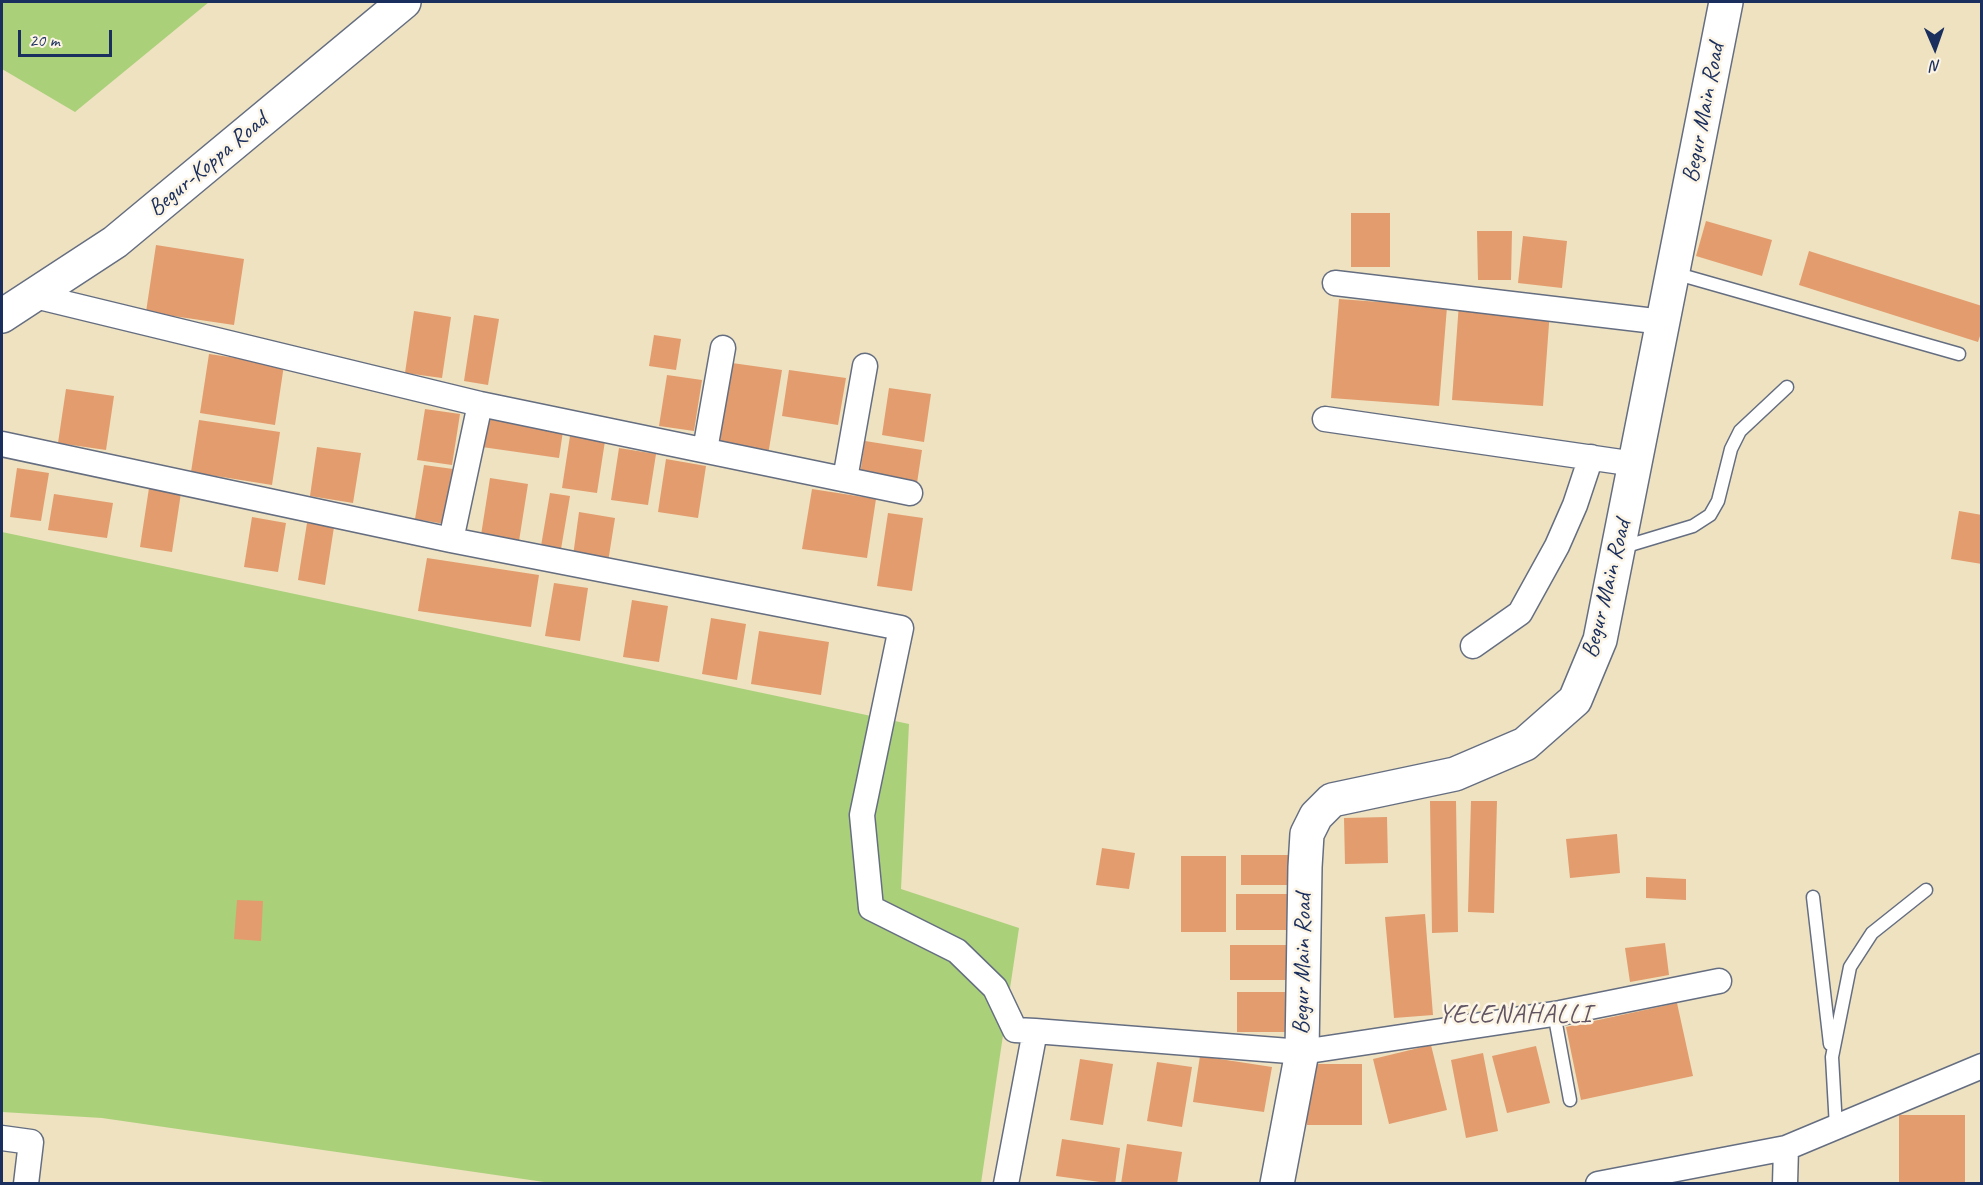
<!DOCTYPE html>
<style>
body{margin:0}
#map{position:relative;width:1983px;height:1185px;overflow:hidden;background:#eee2c1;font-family:Caveat,sans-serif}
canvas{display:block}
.frame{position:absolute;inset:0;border:3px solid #1b2f5e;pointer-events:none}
.north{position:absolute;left:1905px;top:18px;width:60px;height:60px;-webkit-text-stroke:4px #fcf5e5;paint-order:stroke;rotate:178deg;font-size:16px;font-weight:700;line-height:24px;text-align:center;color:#1b2f5e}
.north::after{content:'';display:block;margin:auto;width:21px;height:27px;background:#1b2f5e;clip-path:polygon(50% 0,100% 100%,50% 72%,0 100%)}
.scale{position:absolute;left:18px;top:30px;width:94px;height:27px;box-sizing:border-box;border:3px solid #1b2f5e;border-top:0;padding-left:8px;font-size:18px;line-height:21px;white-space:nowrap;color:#1b2f5e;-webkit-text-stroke:4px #fcf5e5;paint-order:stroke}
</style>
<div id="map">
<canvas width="1983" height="1185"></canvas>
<div class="frame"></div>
<div class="north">N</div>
<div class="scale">20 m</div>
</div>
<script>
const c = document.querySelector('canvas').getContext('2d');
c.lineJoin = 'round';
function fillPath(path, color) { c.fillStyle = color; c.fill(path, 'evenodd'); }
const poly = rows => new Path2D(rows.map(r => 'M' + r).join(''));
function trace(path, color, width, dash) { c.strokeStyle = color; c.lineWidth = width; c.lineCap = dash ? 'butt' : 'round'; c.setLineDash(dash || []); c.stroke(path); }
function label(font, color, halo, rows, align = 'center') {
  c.font = font + ' Caveat,sans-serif'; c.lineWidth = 5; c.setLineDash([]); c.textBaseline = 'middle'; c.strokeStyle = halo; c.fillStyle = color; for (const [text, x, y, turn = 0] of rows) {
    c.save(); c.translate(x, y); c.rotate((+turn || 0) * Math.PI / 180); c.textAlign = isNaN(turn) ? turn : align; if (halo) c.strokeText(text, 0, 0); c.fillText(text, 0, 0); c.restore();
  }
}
const green = poly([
 [2,2,209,2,75,112,2,69],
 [2,532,909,724,901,889,1019,928,981,1183,551,1183,102,1118,2,1112]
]);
const building = poly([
 [1351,213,1390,213,1390,267,1351,267],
 [1706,221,1772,240,1762,276,1696,256],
 [1477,231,1512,231,1511,280,1478,280],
 [1523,236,1567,241,1562,288,1518,283],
 [156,245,244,259,234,325,146,312],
 [1809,251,1982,306,1982,330,1978,342,1799,285],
 [1339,299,1447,307,1439,406,1331,398],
 [1459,303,1550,310,1543,406,1452,400],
 [414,311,451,317,442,378,405,373],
 [474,315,499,319,488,385,464,381],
 [654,335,681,339,676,370,649,366],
 [209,354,284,365,275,425,200,413],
 [732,363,782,370,768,455,719,447],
 [789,370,846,378,838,425,782,416],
 [667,375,702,380,694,431,659,426],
 [889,388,931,394,924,442,882,435],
 [66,389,114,396,106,450,58,443],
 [425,409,460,414,452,465,417,460],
 [486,419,563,431,559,458,482,447],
 [199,420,280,432,272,485,191,472],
 [570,436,605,441,597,493,562,488],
 [865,441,922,450,917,483,860,474],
 [317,447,361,453,353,503,310,496],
 [619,448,656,454,648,505,611,500],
 [666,459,706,466,698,518,658,512],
 [424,465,453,469,445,524,415,519],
 [17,468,49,473,41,521,10,517],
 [490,478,528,484,519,541,481,535],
 [149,488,181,493,172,552,140,547],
 [812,489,876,499,867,558,802,549],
 [550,493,570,496,561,549,541,546],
 [54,494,113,503,107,538,48,530],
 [1959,511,1982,515,1982,564,1951,559],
 [579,512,615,518,608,562,573,556],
 [888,513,923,518,912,591,877,586],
 [252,517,286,523,278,572,244,567],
 [307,523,334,527,325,585,298,580],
 [427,558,539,575,531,627,418,611],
 [554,583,588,588,580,641,545,636],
 [632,600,668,606,659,662,623,657],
 [711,618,746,624,737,680,702,674],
 [759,631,829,642,821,695,751,684],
 [1430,801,1456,801,1458,932,1432,933],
 [1471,801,1497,801,1494,913,1468,912],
 [1387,817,1388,863,1345,864,1344,818],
 [1617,834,1620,873,1570,878,1566,839],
 [1102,848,1135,853,1129,889,1096,885],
 [1241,855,1295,855,1295,885,1241,885],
 [1181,856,1226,856,1226,932,1181,932],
 [1646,877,1686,879,1686,900,1646,898],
 [1236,894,1293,894,1293,930,1236,930],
 [237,900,263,901,261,941,234,939],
 [1425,914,1433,1015,1394,1018,1385,917],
 [1665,943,1669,975,1630,982,1625,948],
 [1230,945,1295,945,1295,980,1230,980],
 [1237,992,1295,992,1294,1032,1237,1032],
 [1677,1003,1693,1076,1581,1100,1566,1027],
 [1431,1045,1447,1110,1389,1124,1373,1059],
 [1536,1046,1550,1103,1507,1113,1492,1056],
 [1483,1053,1498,1131,1466,1138,1451,1060],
 [1200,1056,1272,1067,1264,1112,1193,1102],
 [1080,1059,1113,1064,1103,1125,1070,1120],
 [1157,1062,1192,1067,1182,1127,1147,1121],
 [1307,1064,1362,1064,1362,1125,1307,1125],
 [1899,1115,1965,1115,1965,1184,1899,1184],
 [1062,1139,1120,1148,1115,1184,1056,1176],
 [1127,1144,1182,1152,1177,1184,1121,1184]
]);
const lane = poly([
 [1674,273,1959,354],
 [1620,548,1693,526,1710,515,1718,501,1731,449,1740,431,1787,387],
 [1813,897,1830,1044],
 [1554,1013,1570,1100],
 [1836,1127,1832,1057,1850,967,1872,933,1926,890]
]);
const street = poly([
 [1335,283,1663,322],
 [35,296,480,404,910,493],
 [1325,419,1635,464],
 [2,444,451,540,901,628,862,815,871,908,957,951,995,988,1015,1030,1035,1031],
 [705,450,723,348],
 [845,479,865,366],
 [451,540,480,404],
 [1473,646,1520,613,1557,546,1575,505,1591,457],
 [2,1138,31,1142,26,1184],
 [1006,1184,1035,1031,1302,1052,1560,1013,1719,981],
 [1598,1184,1786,1148],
 [1785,1184,1786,1148,1982,1066]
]);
const secondary = poly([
 [2,316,115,242,404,2],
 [1277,1184,1302,1052,1305,867,1307,834,1316,816,1332,800,1455,774,1525,744,1575,700,1600,640,1726,2]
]);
const streetNames = [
 ["Begur Main Road",1704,113,-79],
 ["Begur-Koppa Road",208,165,-40],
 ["Begur Main Road",1607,589,-76],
 ["Begur Main Road",1303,964,-89]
];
const neighbourhoodNames = [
 ["YELENAHALLI",1515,1015]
];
fillPath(green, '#abd07a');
fillPath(building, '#e39c6d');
trace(lane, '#656e81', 15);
trace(street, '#656e81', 27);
trace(secondary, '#656e81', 36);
trace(lane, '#fff', 12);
trace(street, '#fff', 24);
trace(secondary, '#fff', 33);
label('24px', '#1b2f5e', '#fcf5e5', streetNames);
c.letterSpacing = '1.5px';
label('26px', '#615563', '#fcf5e5', neighbourhoodNames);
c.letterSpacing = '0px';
</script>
